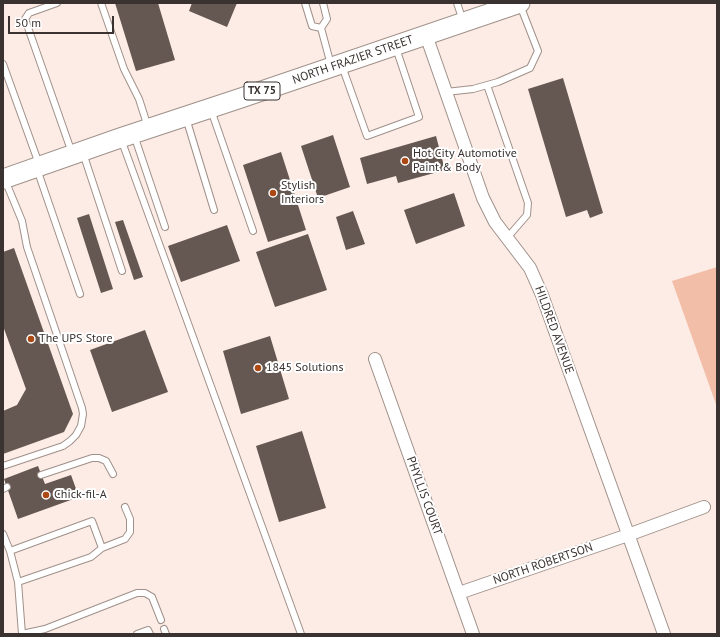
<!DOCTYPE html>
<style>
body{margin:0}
#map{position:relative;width:720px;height:637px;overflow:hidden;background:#fcece5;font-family:"PT Sans",sans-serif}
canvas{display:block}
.frame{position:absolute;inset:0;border:4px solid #393230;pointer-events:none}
.scale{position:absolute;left:8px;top:16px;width:106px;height:18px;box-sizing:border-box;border:2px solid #393230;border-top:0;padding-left:5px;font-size:12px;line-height:14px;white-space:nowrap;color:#393230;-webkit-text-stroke:3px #fff;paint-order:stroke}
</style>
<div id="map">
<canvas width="720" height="637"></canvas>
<div class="frame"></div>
<div class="scale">50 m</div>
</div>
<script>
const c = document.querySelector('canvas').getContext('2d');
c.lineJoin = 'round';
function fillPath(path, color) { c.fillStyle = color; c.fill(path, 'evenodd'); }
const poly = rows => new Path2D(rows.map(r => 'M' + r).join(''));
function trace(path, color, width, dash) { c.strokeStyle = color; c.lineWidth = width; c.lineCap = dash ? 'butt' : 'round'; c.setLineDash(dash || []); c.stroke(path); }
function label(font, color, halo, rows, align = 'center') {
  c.font = font + ' "PT Sans",sans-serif'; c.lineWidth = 4; c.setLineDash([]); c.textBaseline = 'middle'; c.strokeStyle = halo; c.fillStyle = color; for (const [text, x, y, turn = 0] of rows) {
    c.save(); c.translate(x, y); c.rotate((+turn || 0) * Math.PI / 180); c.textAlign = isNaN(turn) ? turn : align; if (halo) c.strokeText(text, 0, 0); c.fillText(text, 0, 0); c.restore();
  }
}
const green = poly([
 [717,267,717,407,672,281]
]);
const building = poly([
 [115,3,158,3,175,60,136,71],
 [192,3,237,3,227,27,189,11],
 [563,78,603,213,590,218,587,210,566,217,528,89],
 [333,135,350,187,318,198,301,146],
 [436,136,445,170,398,183,396,176,367,184,360,158],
 [281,152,306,230,268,242,243,165],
 [454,193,465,226,416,244,404,210],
 [353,211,365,244,346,250,336,217],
 [89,214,113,289,101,293,77,218],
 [123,220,143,277,134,280,115,222],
 [227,225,240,261,181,282,168,246],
 [308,234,327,290,275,307,256,252],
 [14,248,73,414,64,432,3,454,3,411,17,405,26,389,3,326,3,252],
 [145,330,168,392,112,412,90,350],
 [270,336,289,399,241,414,223,351],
 [302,431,326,508,279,522,256,446],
 [38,466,45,484,71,475,79,497,18,519,4,479]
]);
const lane = poly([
 [57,3,29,13,25,19,72,153],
 [101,3,124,69,139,99,148,127],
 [305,3,312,26,321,28],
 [323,3,327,19,321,28,331,65],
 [457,3,463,21],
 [3,64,39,164],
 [342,66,367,136,419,117,396,48],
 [487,85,528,203,527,215,507,238],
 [446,92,473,89,498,82,530,68,538,51,520,5],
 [211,110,253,231],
 [186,118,214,210],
 [134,135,165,227],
 [121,139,301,634],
 [83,153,122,271],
 [37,169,80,294],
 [3,466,63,446,70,441,76,435,81,426,83,414,82,408,27,247,22,221,5,180],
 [41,475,92,458,99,458,106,461,113,474],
 [3,489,7,487],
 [3,534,10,551,18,582,22,634],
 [10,551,92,521,102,548],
 [18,582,91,557,102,548,125,539,130,532,130,519,125,507],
 [164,629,166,634],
 [22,634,45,629,137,593,145,593,152,597,161,620],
 [137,634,148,630,150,634]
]);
const street = poly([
 [426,35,483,198,495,222,530,268,542,295,664,634],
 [375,359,473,634],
 [459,593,628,535,704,507]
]);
const primary = poly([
 [3,179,120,138,241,98,520,3]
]);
const markers = [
 [405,161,4,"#ac4813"],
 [273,193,4,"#ac4813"],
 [31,339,4,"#ac4813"],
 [258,368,4,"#ac4813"],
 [46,495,4,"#ac4813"]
];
const shields = [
 [262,91,36]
];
const shieldNames = [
 ["TX 75",262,91]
];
const streetNames = [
 ["NORTH FRAZIER STREET",353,60,-19],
 ["HILDRED AVENUE",554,330,70],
 ["PHYLLIS COURT",424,496,70],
 ["NORTH ROBERTSON",543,564,-19]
];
const poiNames = [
 ["Hot City Automotive",413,154],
 ["Paint & Body",413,168],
 ["Stylish",281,186],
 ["Interiors",281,200],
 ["The UPS Store",39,339],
 ["1845 Solutions",266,368],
 ["Chick-fil-A",54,495]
];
fillPath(green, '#f3bea7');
fillPath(building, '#655751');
trace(lane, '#9f9089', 8);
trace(street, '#9f9089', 14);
trace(primary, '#9f9089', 21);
trace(lane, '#fff', 6);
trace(street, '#fff', 12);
trace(primary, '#fff', 19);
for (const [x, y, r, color] of markers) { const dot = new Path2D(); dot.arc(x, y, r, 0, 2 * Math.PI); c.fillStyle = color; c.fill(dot); trace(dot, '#fff', 1.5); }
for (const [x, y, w] of shields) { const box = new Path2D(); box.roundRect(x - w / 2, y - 9, w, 18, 3); c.fillStyle = '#fff'; c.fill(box); trace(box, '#393230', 1); }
label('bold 11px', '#393230', null, shieldNames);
label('12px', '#393230', '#fff', streetNames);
label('12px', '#393230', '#fff', poiNames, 'left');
</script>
